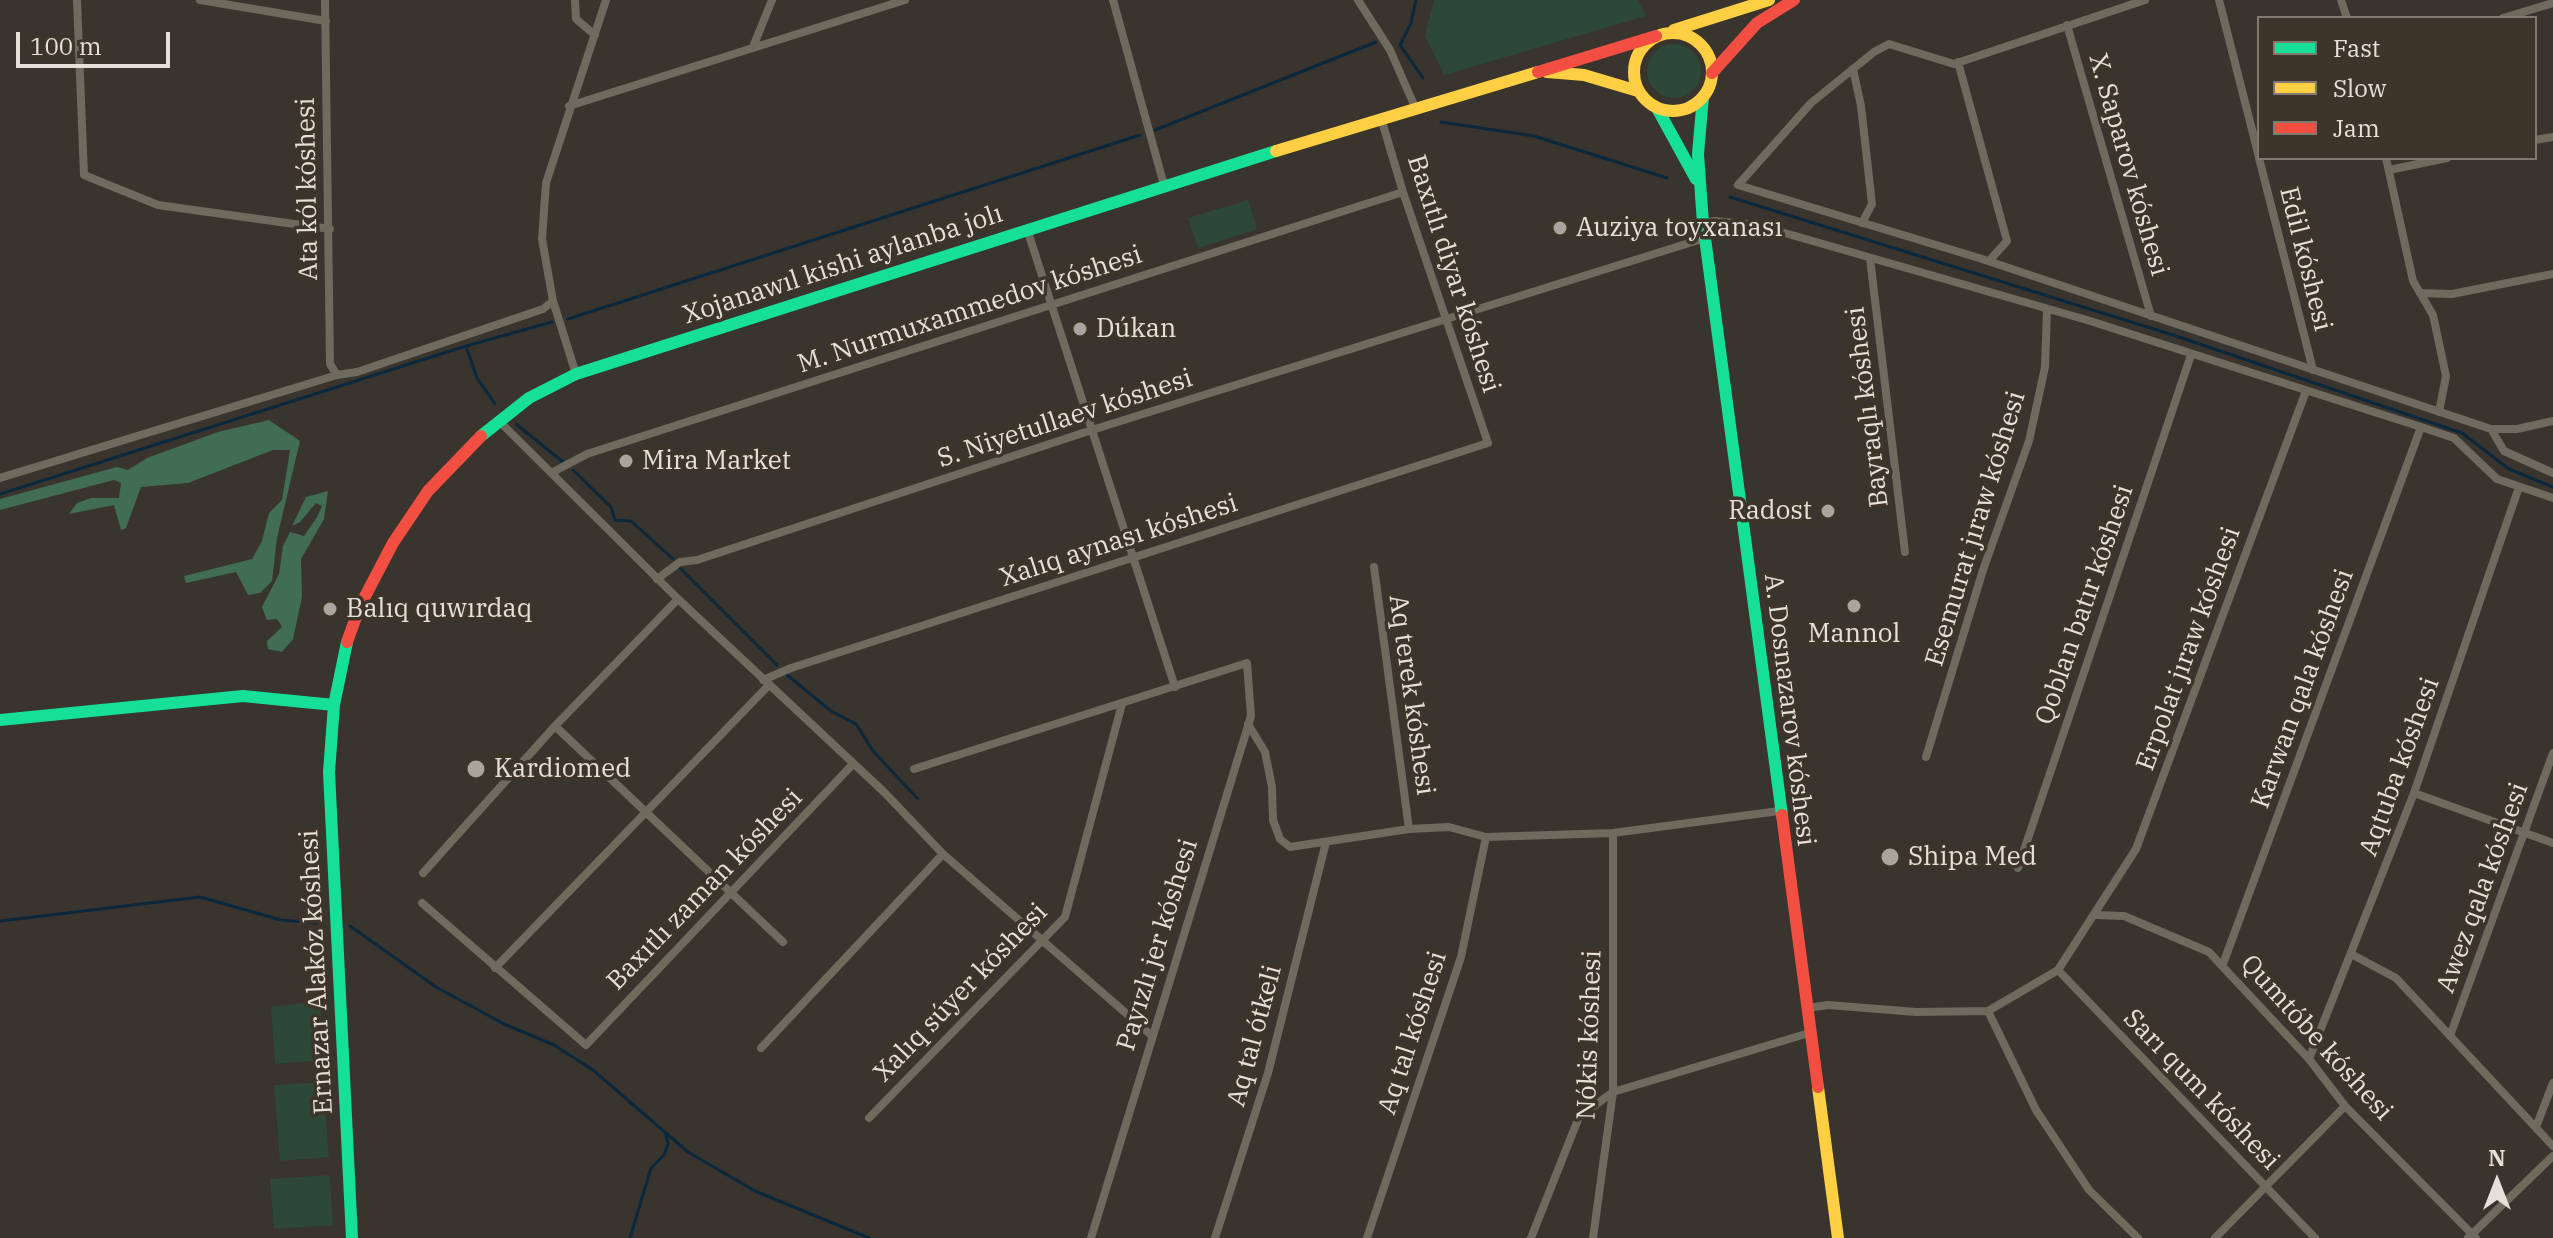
<!DOCTYPE html>
<meta charset="utf-8">
<style>
body{margin:0}
#map{position:relative;width:2553px;height:1238px;overflow:hidden;background:#39342e;font-family:"IBM Plex Serif",serif}
canvas{display:block}
.legend{position:absolute;left:2257px;top:16px;width:280px;height:144px;box-sizing:border-box;background:#3d3529;border:2px solid #80796f;margin:0;padding:10px 14px;list-style:none;font-size:24px;color:#e5e0d9}
.legend li{display:flex;align-items:center;gap:16px;height:40px}
.legend b{width:40px;border:2px solid #80796f}
.north{position:absolute;left:2457px;top:1142px;width:80px;height:80px;-webkit-text-stroke:6px #3d3529;paint-order:stroke;rotate:0deg;font-size:22px;font-weight:700;line-height:32px;text-align:center;color:#e5e0d9}
.north::after{content:'';display:block;margin:auto;width:28px;height:36px;background:#e5e0d9;clip-path:polygon(50% 0,100% 100%,50% 72%,0 100%)}
.scale{position:absolute;left:16px;top:32px;width:154px;height:36px;box-sizing:border-box;border:4px solid #e5e0d9;border-top:0;padding-left:10px;font-size:24px;line-height:28px;white-space:nowrap;color:#e5e0d9;-webkit-text-stroke:6px #3d3529;paint-order:stroke}
</style>
<div id="map">
<canvas width="2553" height="1238"></canvas>
<ul class="legend">
<li><b style="height:10px;background:#16e098"></b>Fast</li>
<li><b style="height:10px;background:#ffcf43"></b>Slow</li>
<li><b style="height:10px;background:#f24e42"></b>Jam</li>
</ul>
<div class="north">N</div>
<div class="scale">100 m</div>
</div>
<script>
const c = document.querySelector('canvas').getContext('2d');
c.lineJoin = 'round';
function fillPath(path, color) { c.fillStyle = color; c.fill(path, 'evenodd'); }
const poly = rows => new Path2D(rows.map(r => 'M' + r).join(''));
function trace(path, color, width, dash) { c.strokeStyle = color; c.lineWidth = width; c.lineCap = dash ? 'butt' : 'round'; c.setLineDash(dash || []); c.stroke(path); }
function label(font, color, halo, rows, align = 'center') {
  c.font = font + ' "IBM Plex Serif",serif'; c.lineWidth = 7; c.setLineDash([]); c.textBaseline = 'middle'; c.strokeStyle = halo; c.fillStyle = color; for (const [text, x, y, turn = 0] of rows) {
    c.save(); c.translate(x, y); c.rotate((+turn || 0) * Math.PI / 180); c.textAlign = isNaN(turn) ? turn : align; if (halo) c.strokeText(text, 0, 0); c.fillText(text, 0, 0); c.restore();
  }
}
const green = poly([
 [1434,0,1638,0,1646,16,1444,75,1425,36],
 '1647 71a27 27 0 1 1 54 0a27 27 0 1 1-54 0Z',
 [1248,200,1257,229,1198,248,1188,218],
 [320,1001,324,1060,275,1064,271,1007],
 [323,1082,329,1157,280,1161,274,1085],
 [330,1175,333,1225,274,1229,270,1179]
]);
const forest = poly([
 [269,420,300,441,277,538,272,581,260,593,248,595,236,572,186,583,184,576,252,559,262,541,269,513,282,500,290,450,273,450,188,483,141,487,126,528,121,530,114,505,69,514,77,503,91,498,119,498,121,483,114,480,0,510,0,499,117,467,128,470,147,458,218,432],
 [328,491,324,519,301,559,302,597,293,639,282,652,268,649,267,641,282,627,277,619,267,620,262,607,279,574,283,546,290,532,304,536,317,517,322,506,316,503,300,522,292,526,306,497]
]);
const stream = poly([
 [1416,0,1411,23,1400,45,1423,78],
 [1441,122,1534,136,1667,178],
 [1155,130,1376,42],
 [1730,197,2173,335,2462,433,2509,469,2553,487],
 [568,319,1140,135],
 [466,346,477,378,495,404],
 [516,424,563,462],
 [573,470,611,507,615,520,631,521,673,559],
 [0,494,466,346,552,322],
 [680,568,777,665],
 [786,674,831,711,856,724,873,751,917,798],
 [0,921,200,897,281,920,318,923],
 [350,926,436,987,504,1024,554,1045,593,1070,688,1152,755,1191,869,1238],
 [630,1238,651,1168,664,1155,668,1144,666,1134]
]);
const street = poly([
 [77,0,84,175,158,205,330,229],
 [200,0,326,21],
 [325,0,330,364,337,375],
 [575,0,576,19,595,35],
 [1113,0,1164,185],
 [1358,0,1390,50,1415,107],
 [2145,0,1954,64,1889,44,1874,52,1811,103,1738,185,1979,258,2491,429,2504,451,2553,473],
 [2219,0,2259,157],
 [2341,0,2347,18],
 [2503,18,2553,3],
 [2067,25,2151,316],
 [753,47,772,0],
 [1958,62,2007,241,1989,261],
 [1853,69,1861,106,1872,204,1862,223],
 [569,106,905,0],
 [2535,140,2553,137],
 [2259,158,2313,370],
 [2386,158,2413,281,2433,315,2446,376,2439,412],
 [2389,170,2447,158],
 [1703,223,1715,221,1757,225,2087,320,2421,427,2454,438,2497,479,2553,498],
 [1027,229,1175,687],
 [1870,258,1905,552],
 [2420,293,2452,294,2553,274],
 [576,374,553,301,542,239,546,183,606,0],
 [498,420,678,599,884,792,943,854,1151,1035],
 [2491,429,2517,429,2553,421],
 [553,472,587,454,1403,192],
 [0,478,337,375,357,372,543,309,553,301],
 [1374,567,1409,829],
 [657,579,680,562,697,560,1092,430,1705,238],
 [763,680,791,668,1488,443,1403,192,1381,118],
 [1248,724,1265,752,1272,787,1273,820,1280,839,1290,847,1409,829,1449,827,1486,837,1613,833,1779,811],
 [555,726,783,942],
 [1926,757,1983,570,2029,441,2045,367,2047,309],
 [914,769,1247,663,1251,716,1091,1238],
 [2414,793,2553,843],
 [2018,868,2191,355],
 [423,873,555,726,678,599],
 [422,903,586,1045,853,764],
 [2096,915,2124,916,2209,952,2309,1059,2345,1106,2476,1238],
 [2351,954,2396,978,2553,1146],
 [2223,964,2421,427],
 [495,968,769,685],
 [2058,970,2315,1238],
 [1807,1008,1828,1005,1916,1012,1988,1011,2058,970,2136,849,2306,391],
 [1988,1011,2036,1110,2089,1190,2138,1238],
 [2450,1036,2553,753],
 [761,1048,943,854],
 [2309,1059,2414,793,2519,487],
 [869,1118,1065,917,1122,704],
 [2536,1127,2553,1083],
 [1215,1238,1268,1073,1326,842],
 [1367,1238,1461,957,1486,837],
 [1531,1238,1579,1117,1613,1092,1809,1033],
 [1593,1238,1613,1092,1613,833],
 [2215,1238,2345,1106],
 [2468,1238,2553,1156]
]);
const fast = poly([
 [1703,97,1698,154,1703,223,1782,815],
 [1657,108,1696,179],
 [481,436,529,398,576,374,1276,151],
 [347,642,334,705,329,772,352,1238],
 [0,720,243,696,334,705]
]);
const slow = poly([
 [1674,30,1769,0],
 '1634 72a39 39 0 1 1 78 0a39 39 0 1 1-78 0Z',
 [1547,72,1584,75,1638,91],
 [1276,151,1538,72],
 [1818,1087,1838,1238]
]);
const jam = poly([
 [1538,72,1656,36],
 [1712,73,1757,23,1794,0],
 [347,642,360,606,393,543,428,491,481,436],
 [1782,815,1818,1087]
]);
const markers = [
 [1560,228,8,"#a9a49d"],
 [1080,329,8,"#a9a49d"],
 [626,461,8,"#a9a49d"],
 [1828,511,8,"#a9a49d"],
 [1854,606,8,"#a9a49d"],
 [330,609,8,"#a9a49d"],
 [476,769,10,"#a9a49d"],
 [1890,857,10,"#a9a49d"]
];
const streetNames = [
 ["X. Saparov kóshesi",2128,165,74],
 ["Ata kól kóshesi",308,189,-91],
 ["Edil kóshesi",2305,259,76],
 ["Xojanawıl kishi aylanba jolı",843,265,-18],
 ["Baxıtlı diyar kóshesi",1453,274,72],
 ["M. Nurmuxammedov kóshesi",970,310,-18],
 ["Bayraqlı kóshesi",1868,407,-97],
 ["S. Niyetullaev kóshesi",1065,419,-18],
 ["Esemurat jıraw kóshesi",1976,529,-73],
 ["Xalıq aynası kóshesi",1119,541,-18],
 ["Qoblan batır kóshesi",2085,605,-71],
 ["Erpolat jıraw kóshesi",2189,649,-70],
 ["Karwan qala kóshesi",2303,689,-70],
 ["Aq terek kóshesi",1411,695,82],
 ["A. Dosnazarov kóshesi",1789,710,83],
 ["Aqtuba kóshesi",2400,767,-70],
 ["Awez qala kóshesi",2483,888,-70],
 ["Baxıtlı zaman kóshesi",705,890,-46],
 ["Payızlı jer kóshesi",1158,945,-73],
 ["Ernazar Alakóz kóshesi",317,972,-93],
 ["Xalıq súyer kóshesi",961,993,-46],
 ["Aq tal kóshesi",1413,1033,-72],
 ["Nókis kóshesi",1590,1035,-88],
 ["Aq tal ótkeli",1255,1036,-75],
 ["Qumtóbe kóshesi",2316,1038,48],
 ["Sarı qum kóshesi",2201,1090,46]
];
const poiNames = [
 ["Auziya toyxanası",1576,228],
 ["Dúkan",1096,329],
 ["Mira Market",642,461],
 ["Radost",1812,511,"right"],
 ["Balıq quwırdaq",346,609],
 ["Mannol",1854,634,"center"],
 ["Kardiomed",494,769],
 ["Shipa Med",1908,857]
];
fillPath(green, '#2d4738');
fillPath(forest, '#406d54');
trace(stream, '#0c283d', 3);
trace(street, '#6f6a5e', 8);
trace(fast, '#16e098', 12);
trace(slow, '#ffcf43', 12);
trace(jam, '#f24e42', 12);
for (const [x, y, r, color] of markers) { const dot = new Path2D(); dot.arc(x, y, r, 0, 2 * Math.PI); c.fillStyle = color; c.fill(dot); trace(dot, '#3d3529', 3); }
label('26px', '#e5e0d9', '#3d3529', streetNames);
label('26px', '#e5e0d9', '#3d3529', poiNames, 'left');
</script>
